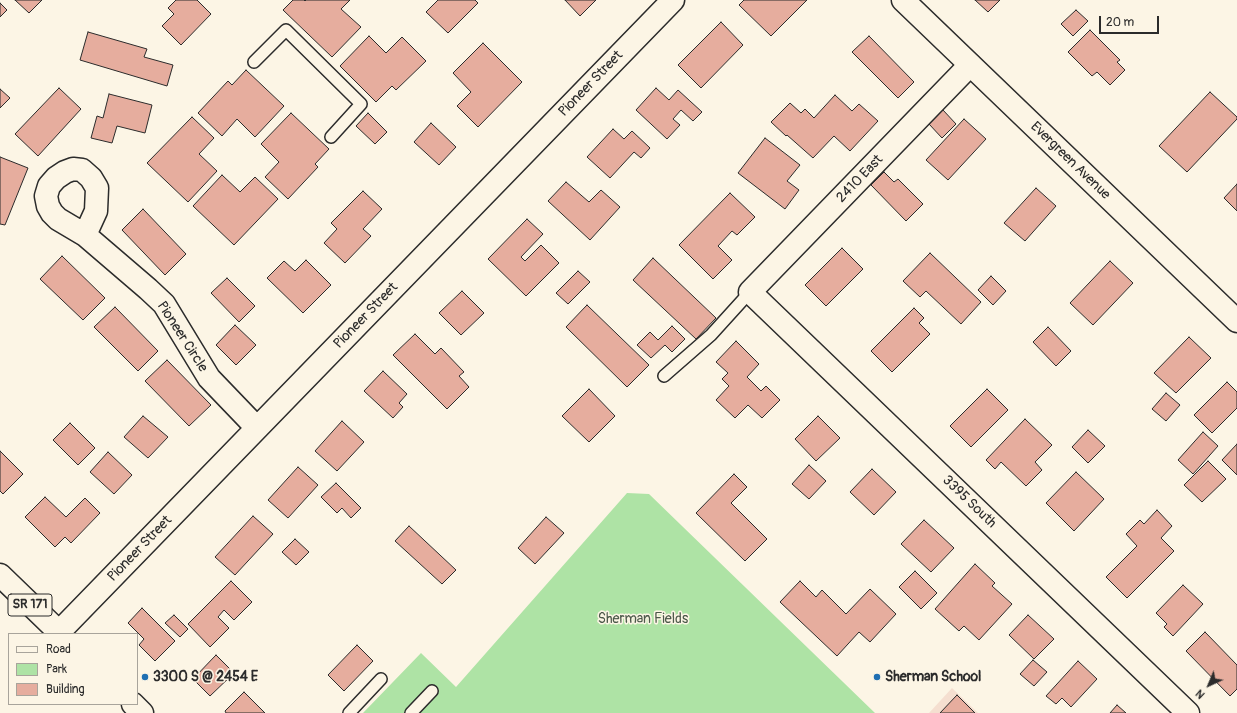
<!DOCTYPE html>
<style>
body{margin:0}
#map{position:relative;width:1237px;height:713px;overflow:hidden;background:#fcf5e5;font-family:Pangolin,sans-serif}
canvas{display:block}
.legend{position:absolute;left:8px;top:633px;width:130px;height:72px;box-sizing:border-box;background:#fcf5e5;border:1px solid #a8a49b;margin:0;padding:5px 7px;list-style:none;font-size:12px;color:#2b2b2b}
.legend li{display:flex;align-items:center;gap:8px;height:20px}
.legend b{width:20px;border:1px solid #a8a49b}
.north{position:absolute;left:1189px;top:665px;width:40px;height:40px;-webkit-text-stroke:3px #fcf5e5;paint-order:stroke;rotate:224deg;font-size:11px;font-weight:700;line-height:16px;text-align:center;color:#2b2b2b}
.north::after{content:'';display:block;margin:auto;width:14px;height:18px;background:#2b2b2b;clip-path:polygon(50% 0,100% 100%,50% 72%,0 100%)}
.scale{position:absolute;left:1099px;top:16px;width:60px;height:18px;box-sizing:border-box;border:2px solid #2b2b2b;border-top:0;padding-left:5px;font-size:12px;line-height:14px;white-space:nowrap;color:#2b2b2b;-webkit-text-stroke:3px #fcf5e5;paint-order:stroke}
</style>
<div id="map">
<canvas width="1237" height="713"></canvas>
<ul class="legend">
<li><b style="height:5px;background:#fcf5e5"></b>Road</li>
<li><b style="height:11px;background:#aee3a5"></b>Park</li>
<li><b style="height:11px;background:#e6ad9e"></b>Building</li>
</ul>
<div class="north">N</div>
<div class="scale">20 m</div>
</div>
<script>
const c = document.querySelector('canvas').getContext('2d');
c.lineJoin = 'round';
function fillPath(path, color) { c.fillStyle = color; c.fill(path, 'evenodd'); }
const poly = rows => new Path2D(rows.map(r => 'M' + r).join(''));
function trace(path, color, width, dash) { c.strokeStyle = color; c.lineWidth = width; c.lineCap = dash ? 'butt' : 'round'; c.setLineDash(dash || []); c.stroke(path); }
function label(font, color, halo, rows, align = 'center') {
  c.font = font + ' Pangolin,sans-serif'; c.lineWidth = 3; c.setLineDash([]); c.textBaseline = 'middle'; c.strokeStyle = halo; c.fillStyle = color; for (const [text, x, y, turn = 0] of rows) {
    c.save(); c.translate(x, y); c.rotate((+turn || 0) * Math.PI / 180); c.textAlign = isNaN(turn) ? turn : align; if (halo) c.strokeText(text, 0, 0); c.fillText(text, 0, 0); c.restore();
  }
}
const built = poly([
 [952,688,978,713,929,713]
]);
const green = poly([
 [627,493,649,494,875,713,363,713,421,653,456,687]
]);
const building = poly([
 [15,0,42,0,29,13,15,0],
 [176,0,197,0,211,14,181,45,162,26,174,14,168,8,176,0],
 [293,0,304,0,305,1,306,0,350,0,341,9,361,27,332,57,283,10,293,0],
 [438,0,475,0,478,3,448,33,426,12,438,0],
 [565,0,596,0,580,16,565,0],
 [744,0,807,0,771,36,739,5,744,0],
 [975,0,1000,0,988,12,975,0],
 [0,3,7,10,0,17,0,3],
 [1076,10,1088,21,1073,36,1061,24,1076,10],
 [721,22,743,45,701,88,678,65,721,22],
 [1090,30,1120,60,1117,62,1125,70,1110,85,1097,72,1092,76,1068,52,1090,30],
 [88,32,147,49,144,57,173,65,167,86,80,60,88,32],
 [369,36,386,53,402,37,426,61,396,90,392,86,376,102,340,66,369,36],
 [869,36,914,82,898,98,852,52,869,36],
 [483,43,522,82,478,127,457,106,471,92,453,73,483,43],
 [246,70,284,106,255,137,237,119,222,136,198,113,228,81,232,85,246,70],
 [59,88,81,109,38,156,15,134,59,88],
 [656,88,669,100,678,90,702,112,693,121,681,110,673,119,680,125,667,139,636,110,656,88],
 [0,89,10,98,0,108,0,89],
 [1210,92,1237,117,1237,119,1187,172,1159,146,1210,92],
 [109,94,152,105,145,133,117,126,112,143,91,138,97,116,103,118,109,94],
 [835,95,852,111,859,104,878,121,850,151,834,136,813,158,787,135,786,136,771,122,790,103,801,113,805,109,814,118,835,95],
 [943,110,956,124,942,138,929,124,943,110],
 [291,113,329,149,315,164,318,167,288,199,265,177,279,162,261,144,291,113],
 [368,113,387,132,375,144,356,126,368,113],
 [192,117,214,138,199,154,217,171,188,202,147,163,192,117],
 [964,119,986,139,948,180,926,160,964,119],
 [431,123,456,147,439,165,414,142,431,123],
 [613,129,624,139,632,131,650,148,641,158,634,152,610,178,587,157,613,129],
 [765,138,800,165,787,181,799,190,785,209,738,173,765,138],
 [0,157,28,168,5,225,0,224,0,157],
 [884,172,894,182,898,179,923,204,906,221,871,185,884,172],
 [222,175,240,192,255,177,278,199,234,245,193,206,222,175],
 [566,182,589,202,601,190,620,207,590,240,548,201,566,182],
 [1237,184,1237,211,1224,198,1237,184],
 [1036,188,1056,206,1025,241,1004,223,1036,188],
 [363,191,382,209,363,229,371,236,345,263,324,243,337,229,331,223,363,191],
 [730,193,755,217,737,235,732,231,718,246,732,260,713,279,679,245,730,193],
 [143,209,186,254,165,275,122,230,143,209],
 [527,219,543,234,521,257,525,261,541,245,559,263,526,296,488,259,527,219],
 [842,248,863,269,826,306,805,285,842,248],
 [930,253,981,302,961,324,926,291,920,297,903,281,930,253],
 [62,256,105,298,83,320,40,279,62,256],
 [653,258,716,318,696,339,633,280,653,258],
 [306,260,331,285,303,313,267,278,284,261,295,271,306,260],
 [1110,261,1133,283,1093,325,1070,303,1110,261],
 [578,271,590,282,568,304,556,293,578,271],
 [991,276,1006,291,993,305,978,290,991,276],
 [227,278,255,306,239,322,211,293,227,278],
 [462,291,484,313,461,335,439,313,462,291],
 [587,305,649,365,627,387,566,327,587,305],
 [115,307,158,351,138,371,94,327,115,307],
 [914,308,924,318,919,323,930,334,892,372,871,351,914,308],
 [235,325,256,345,236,365,216,345,235,325],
 [672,326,685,339,672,352,665,345,651,358,637,345,650,332,658,340,672,326],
 [1048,327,1071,351,1056,366,1033,342,1048,327],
 [415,334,435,354,441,348,464,372,459,376,469,387,447,409,393,355,415,334],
 [1189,337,1211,358,1176,393,1154,373,1189,337],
 [736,341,759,364,747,377,761,391,766,386,780,400,762,418,748,405,735,418,716,400,729,386,722,379,728,373,716,362,736,341],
 [167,360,211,405,189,426,145,381,167,360],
 [383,371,407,394,399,403,403,407,393,418,364,391,383,371],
 [1227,382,1237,392,1237,408,1212,433,1194,415,1227,382],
 [589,389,615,416,589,442,562,416,589,389],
 [987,389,1008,410,971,447,950,426,987,389],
 [1166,393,1180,405,1166,421,1152,409,1166,393],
 [143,416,168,437,148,458,124,437,143,416],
 [818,416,840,438,816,461,795,439,818,416],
 [1025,419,1052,445,1035,462,1042,470,1026,486,1001,462,995,469,986,460,1025,419],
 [342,421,364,442,337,471,315,451,342,421],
 [70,423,95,448,78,465,53,440,70,423],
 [1088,430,1105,446,1088,463,1072,447,1088,430],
 [1203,432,1218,446,1193,474,1178,460,1203,432],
 [1237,444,1237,475,1222,460,1237,444],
 [0,451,23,474,3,494,0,491,0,451],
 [108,452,132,475,114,494,90,472,108,452],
 [1208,461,1226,479,1202,502,1184,485,1208,461],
 [809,465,826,481,809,499,792,484,809,465],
 [298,467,318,485,288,518,268,500,298,467],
 [872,469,896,492,874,515,850,492,872,469],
 [1076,472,1104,499,1074,531,1046,503,1076,472],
 [734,474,747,487,731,503,767,539,745,561,696,513,734,474],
 [336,483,361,508,351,518,342,508,337,513,321,497,336,483],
 [45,497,66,517,85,498,100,513,71,543,65,537,55,547,25,517,45,497],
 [1157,510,1172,526,1161,538,1174,551,1127,598,1106,577,1137,546,1126,534,1140,520,1144,524,1157,510],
 [253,516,273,534,235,575,215,557,253,516],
 [546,517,564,533,535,564,518,548,546,517],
 [924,520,954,548,931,572,901,544,924,520],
 [409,526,456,570,442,584,395,541,409,526],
 [295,539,309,552,296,565,282,552,295,539],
 [975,564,995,583,992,586,1012,604,979,640,964,626,959,631,935,609,975,564],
 [915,571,937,593,921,609,899,587,915,571],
 [231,581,252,602,234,620,224,610,218,617,229,628,210,647,188,624,231,581],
 [800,581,816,597,822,590,846,614,870,589,896,614,870,642,859,632,837,656,780,602,800,581],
 [1183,585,1203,604,1173,636,1164,627,1167,624,1156,613,1183,585],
 [142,608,175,641,155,661,139,645,144,639,128,623,142,608],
 [174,615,188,629,180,637,165,623,174,615],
 [1028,615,1054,639,1034,659,1009,635,1028,615],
 [1205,632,1237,665,1237,689,1230,696,1186,651,1205,632],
 [357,645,373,661,344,691,328,675,357,645],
 [216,655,234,673,210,696,193,679,216,655],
 [1033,660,1047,672,1034,686,1020,674,1033,660],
 [1078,661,1097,679,1071,707,1062,698,1056,704,1046,696,1078,661],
 [244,692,265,713,226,713,225,711,244,692],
 [957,695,975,713,940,713,957,695],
 [1117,705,1126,713,1110,713,1117,705]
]);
const service = poly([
 [254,62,286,30,361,104,331,137],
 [664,376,711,335,750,292],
 [349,713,381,679],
 [411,713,432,691]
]);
const minor = poly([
 [970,65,750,292,1188,713],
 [85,235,96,211,97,188,91,178,82,170,73,169,65,172,56,178,49,186,46,196,48,206,52,213,58,219,85,235,148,289,164,304,209,378,257,428],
 [59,632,673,0]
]);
const tertiary = poly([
 [903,0,1237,321]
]);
const primary = poly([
 [0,575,61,634],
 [133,704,142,713]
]);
const markers = [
 [145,677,4,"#1f6fb2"],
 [877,677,4,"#1f6fb2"]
];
const shields = [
 [30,605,44]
];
const shieldNames = [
 ["SR 171",30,605]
];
const streetNames = [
 ["Pioneer Street",591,84,-46],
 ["Evergreen Avenue",1070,161,44],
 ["2410 East",860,179,-46],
 ["Pioneer Street",366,316,-46],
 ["Pioneer Circle",182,337,57],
 ["3395 South",969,502,44],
 ["Pioneer Street",140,549,-46]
];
const parkNames = [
 ["Sherman Fields",643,619]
];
const poiNames = [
 ["3300 S @ 2454 E",153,677],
 ["Sherman School",885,677]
];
fillPath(built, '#f5dfd0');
fillPath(green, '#aee3a5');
fillPath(building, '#e6ad9e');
trace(building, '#2b2b2b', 1);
trace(service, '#2b2b2b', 14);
trace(minor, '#2b2b2b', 25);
trace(tertiary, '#2b2b2b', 25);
trace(primary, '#2b2b2b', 25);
trace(service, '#fcf5e5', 11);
trace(minor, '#fcf5e5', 22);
trace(tertiary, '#fcf5e5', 22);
trace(primary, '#fcf5e5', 22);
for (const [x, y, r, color] of markers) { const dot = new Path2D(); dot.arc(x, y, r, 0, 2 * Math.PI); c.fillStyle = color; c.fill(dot); trace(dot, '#fcf5e5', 1.5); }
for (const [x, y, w] of shields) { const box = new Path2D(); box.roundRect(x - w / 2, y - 11, w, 22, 3); c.fillStyle = '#fcf5e5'; c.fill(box); trace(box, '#2b2b2b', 1); }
label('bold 13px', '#2b2b2b', null, shieldNames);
label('14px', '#2b2b2b', '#fcf5e5', streetNames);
label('14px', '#4c594a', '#fcf5e5', parkNames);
label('bold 14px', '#2b2b2b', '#fcf5e5', poiNames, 'left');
</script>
